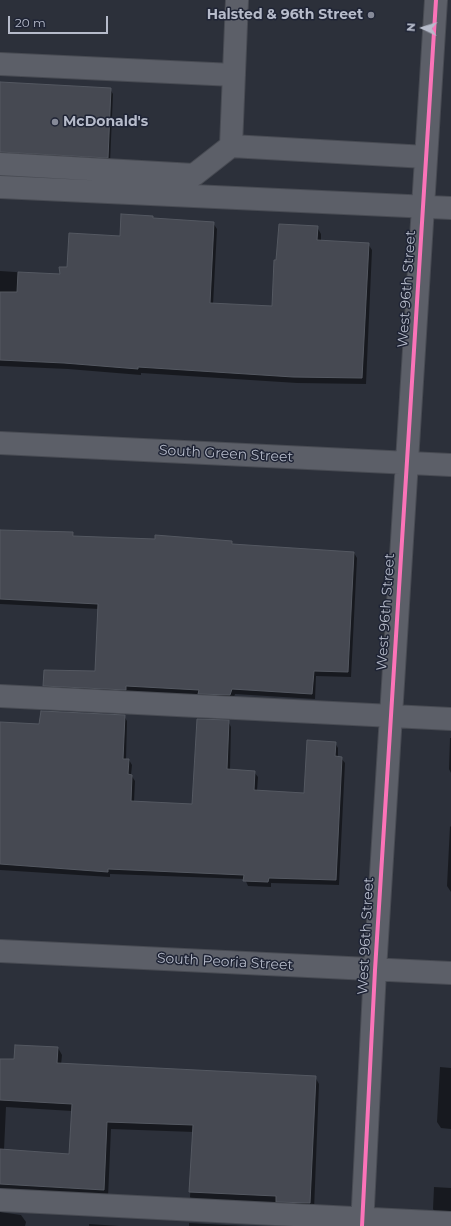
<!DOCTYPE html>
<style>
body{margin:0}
#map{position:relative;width:451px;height:1226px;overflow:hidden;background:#2c303a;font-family:Montserrat,sans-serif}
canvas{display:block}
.north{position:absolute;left:403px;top:8px;width:40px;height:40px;-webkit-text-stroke:3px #1f2435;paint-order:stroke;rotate:274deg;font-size:11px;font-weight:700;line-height:16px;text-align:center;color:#b6bbca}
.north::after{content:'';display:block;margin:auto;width:14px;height:18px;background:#b6bbca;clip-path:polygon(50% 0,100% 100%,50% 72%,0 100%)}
.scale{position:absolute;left:8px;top:16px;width:100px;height:18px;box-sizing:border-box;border:2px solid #b6bbca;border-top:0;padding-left:5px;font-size:12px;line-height:14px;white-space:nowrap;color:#b6bbca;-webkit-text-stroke:3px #1f2435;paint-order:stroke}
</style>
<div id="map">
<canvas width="451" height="1226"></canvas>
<div class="north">N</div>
<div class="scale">20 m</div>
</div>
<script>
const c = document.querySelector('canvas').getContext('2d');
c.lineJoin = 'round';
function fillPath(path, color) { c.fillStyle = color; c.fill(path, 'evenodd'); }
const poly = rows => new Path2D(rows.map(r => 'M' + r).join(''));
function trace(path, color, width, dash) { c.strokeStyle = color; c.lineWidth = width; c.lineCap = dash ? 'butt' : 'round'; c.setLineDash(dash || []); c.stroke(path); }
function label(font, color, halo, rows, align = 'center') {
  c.font = font + ' Montserrat,sans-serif'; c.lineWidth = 3; c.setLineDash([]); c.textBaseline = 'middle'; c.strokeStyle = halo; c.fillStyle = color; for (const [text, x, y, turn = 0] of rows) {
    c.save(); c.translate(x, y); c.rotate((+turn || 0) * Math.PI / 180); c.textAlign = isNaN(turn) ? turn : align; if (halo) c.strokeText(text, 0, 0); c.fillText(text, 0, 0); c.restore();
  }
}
const shadow = poly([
 [0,83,110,89,113,94,110,163,0,158],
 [153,217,154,219,213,223,217,229,213,305,273,307,277,261,317,227,321,234,321,241,368,244,372,250,366,384,297,383,141,373,141,375,68,369,0,366,0,271,61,275],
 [0,532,73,533,74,537,232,542,233,545,354,553,357,558,351,677,316,676,315,699,235,694,233,700,201,695,128,691,128,695,47,691,44,685,96,672,99,609,0,604],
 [124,716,127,721,126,760,129,760,132,765,131,775,135,781,134,802,193,805,228,721,231,727,230,770,254,772,258,777,257,791,305,794,335,743,338,748,338,757,341,758,345,763,339,885,271,883,271,887,248,886,245,879,110,874,110,877,0,870,0,723,40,725],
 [450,738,451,738,451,773,449,769],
 [450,826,451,827,451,892,447,886],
 [58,1048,62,1055,61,1065,315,1077,319,1084,314,1210,194,1204,190,1197,194,1132,111,1129,108,1197,0,1196,0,1059,15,1060],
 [6,1107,72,1111,70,1155,4,1150],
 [440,1067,451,1068,451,1129,441,1128,437,1122],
 [434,1187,451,1188,451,1218,437,1216,433,1209],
 [0,1212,21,1215,26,1222,25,1226,0,1226],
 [189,1223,245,1226,189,1226],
 [89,1224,119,1226,89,1226]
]);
const building = poly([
 [0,82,111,88,108,158,0,152,0,82],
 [121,214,153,216,153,218,214,222,210,303,272,306,274,260,276,260,279,224,318,226,317,240,369,243,362,378,293,377,138,367,138,369,64,363,0,360,0,292,17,292,18,272,60,274,59,267,67,267,69,233,120,236,121,214],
 [0,530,73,532,73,536,155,539,155,535,232,541,232,544,354,552,348,672,314,671,312,694,232,689,230,695,198,694,199,690,126,686,126,690,43,686,44,670,95,671,98,604,0,599,0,530],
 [41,711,125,715,123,759,129,759,128,774,132,775,131,801,192,804,197,719,229,720,227,769,255,771,254,790,304,793,307,740,336,742,335,756,342,757,336,880,269,878,268,882,243,881,244,875,108,869,108,872,0,864,0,722,39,724,41,711],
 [15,1045,58,1047,57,1063,316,1076,310,1203,276,1202,276,1196,189,1192,193,1125,107,1122,104,1190,0,1184,0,1149,69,1154,72,1104,0,1100,0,1059,14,1059,15,1045]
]);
const minor = poly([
 [237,0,231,146,426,157],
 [0,64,234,75],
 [0,164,194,175,231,146],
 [0,187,451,208],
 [0,443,451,465],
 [0,696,451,719],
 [0,951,451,973],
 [0,1200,451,1223],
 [362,1226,375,970,436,0]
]);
const cycleway = poly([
 [362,1226,375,970,436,0]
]);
const markers = [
 [371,15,4,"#868a98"],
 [55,122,4,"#868a98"]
];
const poiNames = [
 ["Halsted & 96th Street",363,15],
 ["McDonald's",63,122,"left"]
];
const streetNames = [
 ["West 96th Street",407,289,-86],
 ["South Green Street",226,454,3],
 ["West 96th Street",386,612,-86],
 ["West 96th Street",366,936,-87],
 ["South Peoria Street",225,962,3]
];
fillPath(shadow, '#0007');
fillPath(building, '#464952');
trace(building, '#545861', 1);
trace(minor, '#484b53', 24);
trace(minor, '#5c5f68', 22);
trace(cycleway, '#fb73b8', 4);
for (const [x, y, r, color] of markers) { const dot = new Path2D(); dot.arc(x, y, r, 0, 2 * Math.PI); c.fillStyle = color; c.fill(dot); trace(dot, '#1f2435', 1.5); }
label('bold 14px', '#b6bbca', '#1f2435', poiNames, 'right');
label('14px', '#b6bbca', '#1f2435', streetNames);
</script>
